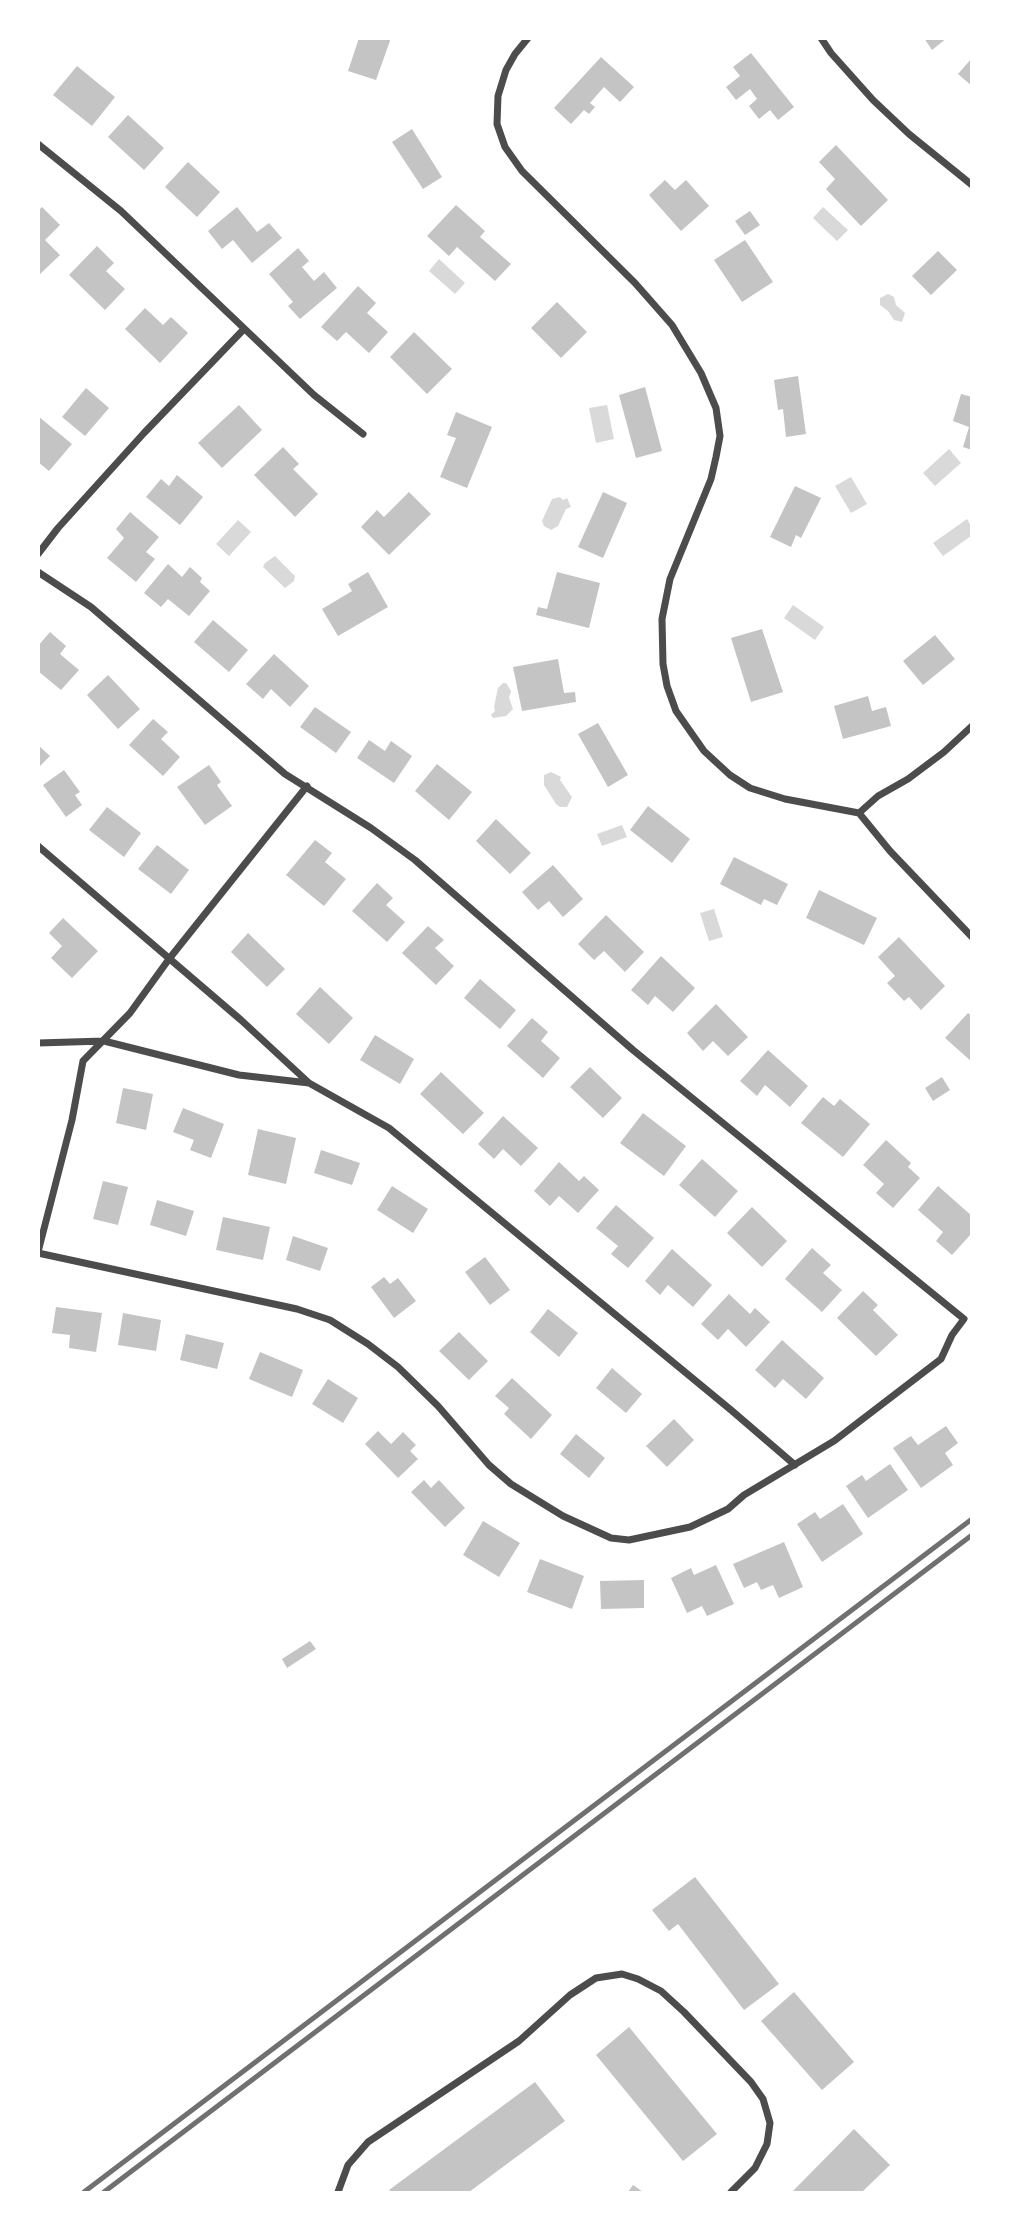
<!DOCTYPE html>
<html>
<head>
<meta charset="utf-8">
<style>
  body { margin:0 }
  #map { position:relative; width:1010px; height:2231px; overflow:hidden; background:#fff; font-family:Georgia,serif }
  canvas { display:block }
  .frame { position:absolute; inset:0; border:40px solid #fff; pointer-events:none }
</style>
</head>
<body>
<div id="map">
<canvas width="1010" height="2231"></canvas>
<div class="frame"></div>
</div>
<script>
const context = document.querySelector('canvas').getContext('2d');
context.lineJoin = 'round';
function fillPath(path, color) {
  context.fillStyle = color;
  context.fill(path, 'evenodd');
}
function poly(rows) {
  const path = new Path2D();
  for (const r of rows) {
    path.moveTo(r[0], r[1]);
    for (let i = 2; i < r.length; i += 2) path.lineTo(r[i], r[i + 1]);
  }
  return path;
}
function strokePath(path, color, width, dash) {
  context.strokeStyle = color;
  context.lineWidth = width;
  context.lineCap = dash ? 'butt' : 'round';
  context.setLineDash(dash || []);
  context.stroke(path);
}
const water = poly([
  [823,207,848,230,837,241,813,218],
  [439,259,465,283,455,294,429,271],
  [888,294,894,297,896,305,905,313,902,322,894,320,888,311,880,305,880,298],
  [607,405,614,439,596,443,589,408],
  [949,449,961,463,935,486,923,473],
  [851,477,867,504,851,513,835,486],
  [560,497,563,500,567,498,571,507,566,509,558,526,551,530,544,526,542,521,552,499],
  [967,519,971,526,971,536,943,556,933,543],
  [238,520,251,532,229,556,216,544],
  [275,556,295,576,294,581,285,588,263,567,265,563],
  [793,605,824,627,815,640,784,618],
  [503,683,506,683,511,691,509,698,513,709,506,716,493,718,491,715,495,711,494,707,498,688],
  [551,772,561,777,560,780,572,797,567,807,560,807,556,804,544,785,544,775],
  [622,825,627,837,602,846,597,834],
  [714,909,723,937,709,941,700,913]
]);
const building = poly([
  [359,38,391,38,376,80,348,71],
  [924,38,947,38,932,50],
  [751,53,794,107,778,120,770,110,759,119,749,106,757,99,750,89,736,100,726,87,740,76,733,67],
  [601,57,634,87,620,102,604,87,590,103,595,107,589,114,584,110,571,124,554,108],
  [972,58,972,86,958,74],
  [77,66,115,97,92,126,53,95],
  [128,115,164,148,144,170,108,137],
  [412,129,442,177,423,189,392,142],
  [836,145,888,200,861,226,826,189,835,179,819,162],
  [188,162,220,192,197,217,165,187],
  [665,180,675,190,686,180,709,206,681,231,649,195],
  [456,205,485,231,480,237,511,264,495,281,457,247,449,256,427,236],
  [42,207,60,225,45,240,60,255,38,276,38,211],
  [237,207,257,232,269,223,282,238,252,263,233,240,222,249,208,231],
  [750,211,760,225,745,235,735,221],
  [745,240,773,282,742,302,714,260],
  [97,246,114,263,106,271,125,289,105,310,69,275],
  [298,248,309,261,302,267,314,281,324,272,337,288,300,319,288,306,293,302,269,274],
  [938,251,957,270,931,295,912,276],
  [358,286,376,303,367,313,388,332,369,353,346,332,337,341,321,327],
  [557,302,587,332,561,358,531,328],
  [145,308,163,325,171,317,188,333,160,363,125,329],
  [414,332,452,369,427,394,390,357],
  [798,376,806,434,786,437,783,409,778,410,774,380],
  [645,387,662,451,636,458,619,395],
  [86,388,109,408,85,436,62,417],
  [961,394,972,397,972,450,963,447,969,427,953,421],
  [239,405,262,430,222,468,198,443],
  [456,412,492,427,467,488,440,477,456,438,447,435],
  [38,416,72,444,49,471,38,462],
  [283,447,299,464,293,469,318,494,295,517,254,475],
  [177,475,203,497,180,525,146,497,161,479,169,486],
  [795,486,821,498,801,538,796,535,791,547,770,537],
  [409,492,431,514,389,555,361,527,377,510,384,517],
  [603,492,627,503,603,558,578,547],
  [130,512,159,537,146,552,155,559,136,582,107,558,124,538,116,529],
  [168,564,182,577,190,567,202,578,200,582,210,591,189,616,168,599,161,607,144,593],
  [368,572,388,607,338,636,322,609,352,591,348,584],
  [557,572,600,583,589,628,536,615,538,607,547,609],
  [213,620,248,650,229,672,194,642],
  [762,629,783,692,751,702,731,638],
  [50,632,66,646,60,654,79,670,61,690,38,671,38,646],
  [935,635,955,659,923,685,903,661],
  [274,654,309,686,290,707,271,689,263,699,246,684],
  [558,659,564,693,575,692,576,702,522,711,513,667],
  [108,675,140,709,118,729,87,695],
  [868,696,872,711,886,707,891,726,843,739,834,706],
  [315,707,351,732,336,753,300,727],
  [153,719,168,732,161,739,180,757,163,776,129,745],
  [598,723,628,775,608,787,578,734],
  [369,740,385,751,391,741,412,756,394,783,357,758],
  [38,745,50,756,38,768],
  [437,764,472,792,449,820,415,791],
  [209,765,221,782,217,785,232,806,205,825,177,787],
  [64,770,80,792,75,795,82,805,66,817,43,785],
  [648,806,690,839,672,863,630,830],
  [107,807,141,833,124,857,89,830],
  [496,819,531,853,510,874,476,841],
  [315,840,332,853,325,862,346,879,324,906,286,875],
  [157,845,189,870,171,894,138,869],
  [734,857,788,884,777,905,764,899,761,905,720,884],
  [553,865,583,899,563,917,549,901,538,910,522,892],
  [377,883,393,898,386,905,405,922,387,942,352,911],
  [819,890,877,918,864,945,806,918],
  [606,915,644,952,625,972,604,951,594,960,578,944],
  [63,918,98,951,72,978,51,958,62,946,49,933],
  [428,926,444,940,435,948,454,966,436,985,402,953],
  [248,933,285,969,267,987,231,952],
  [899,937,945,986,921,1010,909,997,904,1001,887,983,895,976,878,957],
  [661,956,695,988,673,1012,655,996,648,1005,631,990],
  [480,979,516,1010,500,1029,464,998],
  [320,987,353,1018,329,1044,296,1014],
  [716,1004,748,1037,728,1056,713,1041,703,1051,687,1033],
  [968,1013,972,1016,972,1062,945,1038],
  [532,1018,548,1032,541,1041,560,1058,543,1078,507,1046],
  [375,1035,414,1059,400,1084,360,1060],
  [768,1050,808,1086,790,1107,765,1085,757,1096,740,1081],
  [590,1067,622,1098,603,1118,570,1087],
  [441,1072,484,1113,463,1134,420,1094],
  [942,1077,950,1090,933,1101,925,1088],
  [123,1088,153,1094,146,1130,116,1123],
  [823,1097,834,1106,840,1099,870,1124,843,1157,801,1123],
  [183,1108,224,1124,211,1158,190,1150,194,1140,173,1132],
  [643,1113,686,1146,664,1176,620,1143],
  [503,1116,538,1148,521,1166,503,1149,494,1159,478,1144],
  [258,1129,296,1138,286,1184,248,1175],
  [886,1140,911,1163,908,1167,920,1178,893,1208,876,1193,884,1184,863,1165],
  [321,1150,360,1163,352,1185,314,1173],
  [702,1159,738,1191,715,1217,679,1185],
  [559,1162,579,1181,584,1176,599,1190,578,1213,559,1196,550,1206,534,1191],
  [103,1181,128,1187,118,1225,93,1219],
  [392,1186,428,1209,413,1233,377,1210],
  [938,1186,972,1216,972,1233,952,1255,936,1241,943,1232,918,1210],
  [157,1200,194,1211,186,1236,150,1225],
  [616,1205,654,1238,628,1268,611,1254,618,1246,596,1228],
  [752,1207,787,1241,762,1267,727,1233],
  [223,1217,270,1227,263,1260,216,1250],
  [293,1236,328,1248,320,1271,286,1260],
  [812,1248,831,1265,823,1273,842,1290,822,1312,785,1279],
  [672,1249,712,1285,693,1307,668,1285,660,1295,645,1281],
  [485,1257,510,1290,490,1305,465,1272],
  [384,1277,390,1284,398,1278,416,1301,394,1318,371,1287],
  [863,1291,878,1305,873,1310,898,1335,876,1356,837,1318],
  [729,1294,750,1314,755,1308,770,1322,746,1347,728,1329,718,1340,701,1324],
  [56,1307,102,1313,96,1352,69,1348,70,1335,52,1333],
  [548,1309,578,1333,559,1357,530,1332],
  [123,1313,161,1320,156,1351,118,1345],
  [459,1332,488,1361,469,1380,439,1351],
  [186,1334,224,1343,217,1369,180,1360],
  [782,1340,824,1378,806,1399,783,1379,775,1388,755,1370],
  [260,1352,303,1370,292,1397,249,1379],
  [612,1368,642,1394,626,1413,596,1388],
  [512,1378,552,1415,531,1439,504,1414,509,1408,495,1396],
  [328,1379,358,1398,343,1423,312,1404],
  [674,1419,694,1440,667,1467,646,1446],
  [946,1426,958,1443,945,1453,953,1465,921,1488,893,1448,911,1436,918,1445],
  [378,1431,391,1444,403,1432,416,1445,410,1451,418,1459,398,1478,365,1444],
  [576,1434,605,1458,589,1478,560,1454],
  [890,1464,908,1490,868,1518,846,1486,862,1475,866,1481],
  [424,1480,431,1488,439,1480,465,1508,445,1527,411,1492],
  [843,1504,863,1534,822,1562,797,1524,815,1512,820,1519],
  [483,1521,520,1543,499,1577,463,1555],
  [784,1542,803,1587,779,1598,773,1585,761,1590,757,1582,744,1588,733,1564],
  [540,1559,584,1576,572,1609,527,1592],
  [716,1565,734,1604,707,1616,702,1606,687,1613,671,1578,691,1568,694,1575],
  [644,1580,644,1608,601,1609,600,1581],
  [310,1641,316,1649,287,1668,282,1659],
  [695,1877,779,1984,744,2010,678,1924,669,1931,652,1910],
  [794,1992,854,2062,822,2090,761,2021],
  [629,2027,717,2134,683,2161,596,2055],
  [535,2082,565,2121,469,2192,391,2192,389,2190],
  [854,2129,890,2165,862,2192,792,2192],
  [633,2185,643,2192,628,2192]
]);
const minor = poly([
  [528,38,515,54,506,70,498,96,497,124,505,147,522,171,635,283,672,325,701,373,716,408,720,436,716,457,711,479,670,579,662,619,663,664,667,686,676,711,704,751,730,775,750,788,785,799,859,813,890,851,972,937],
  [821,38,831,53,873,100,909,134,972,185],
  [38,144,121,211,314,395,363,434],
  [38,554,58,528,144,433,244,329],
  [38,572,91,607,285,774,371,828,415,860,633,1050,964,1319,952,1335,941,1359,834,1441,744,1495,728,1509,690,1527,629,1540,611,1538,563,1516,511,1484,489,1465,438,1406,398,1367,368,1344,330,1320,297,1309,38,1253],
  [859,813,878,796,908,779,944,752,972,726],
  [38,846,241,1020,309,1083],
  [38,1043,104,1041,239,1075,309,1083,389,1128,731,1410,795,1465],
  [38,1252,72,1120,83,1061,130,1013,169,959,307,786],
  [338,2192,348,2165,368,2142,519,2041,570,1995,596,1978,622,1974,638,1979,661,1991,684,2012,751,2082,763,2099,770,2123,767,2144,755,2168,731,2192]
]);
const rail = poly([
  [84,2192,972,1519],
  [104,2192,972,1535]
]);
fillPath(water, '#d9d9d9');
fillPath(building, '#c4c4c4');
strokePath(minor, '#4c4c4c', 7);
strokePath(rail, '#707070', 5);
</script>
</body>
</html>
